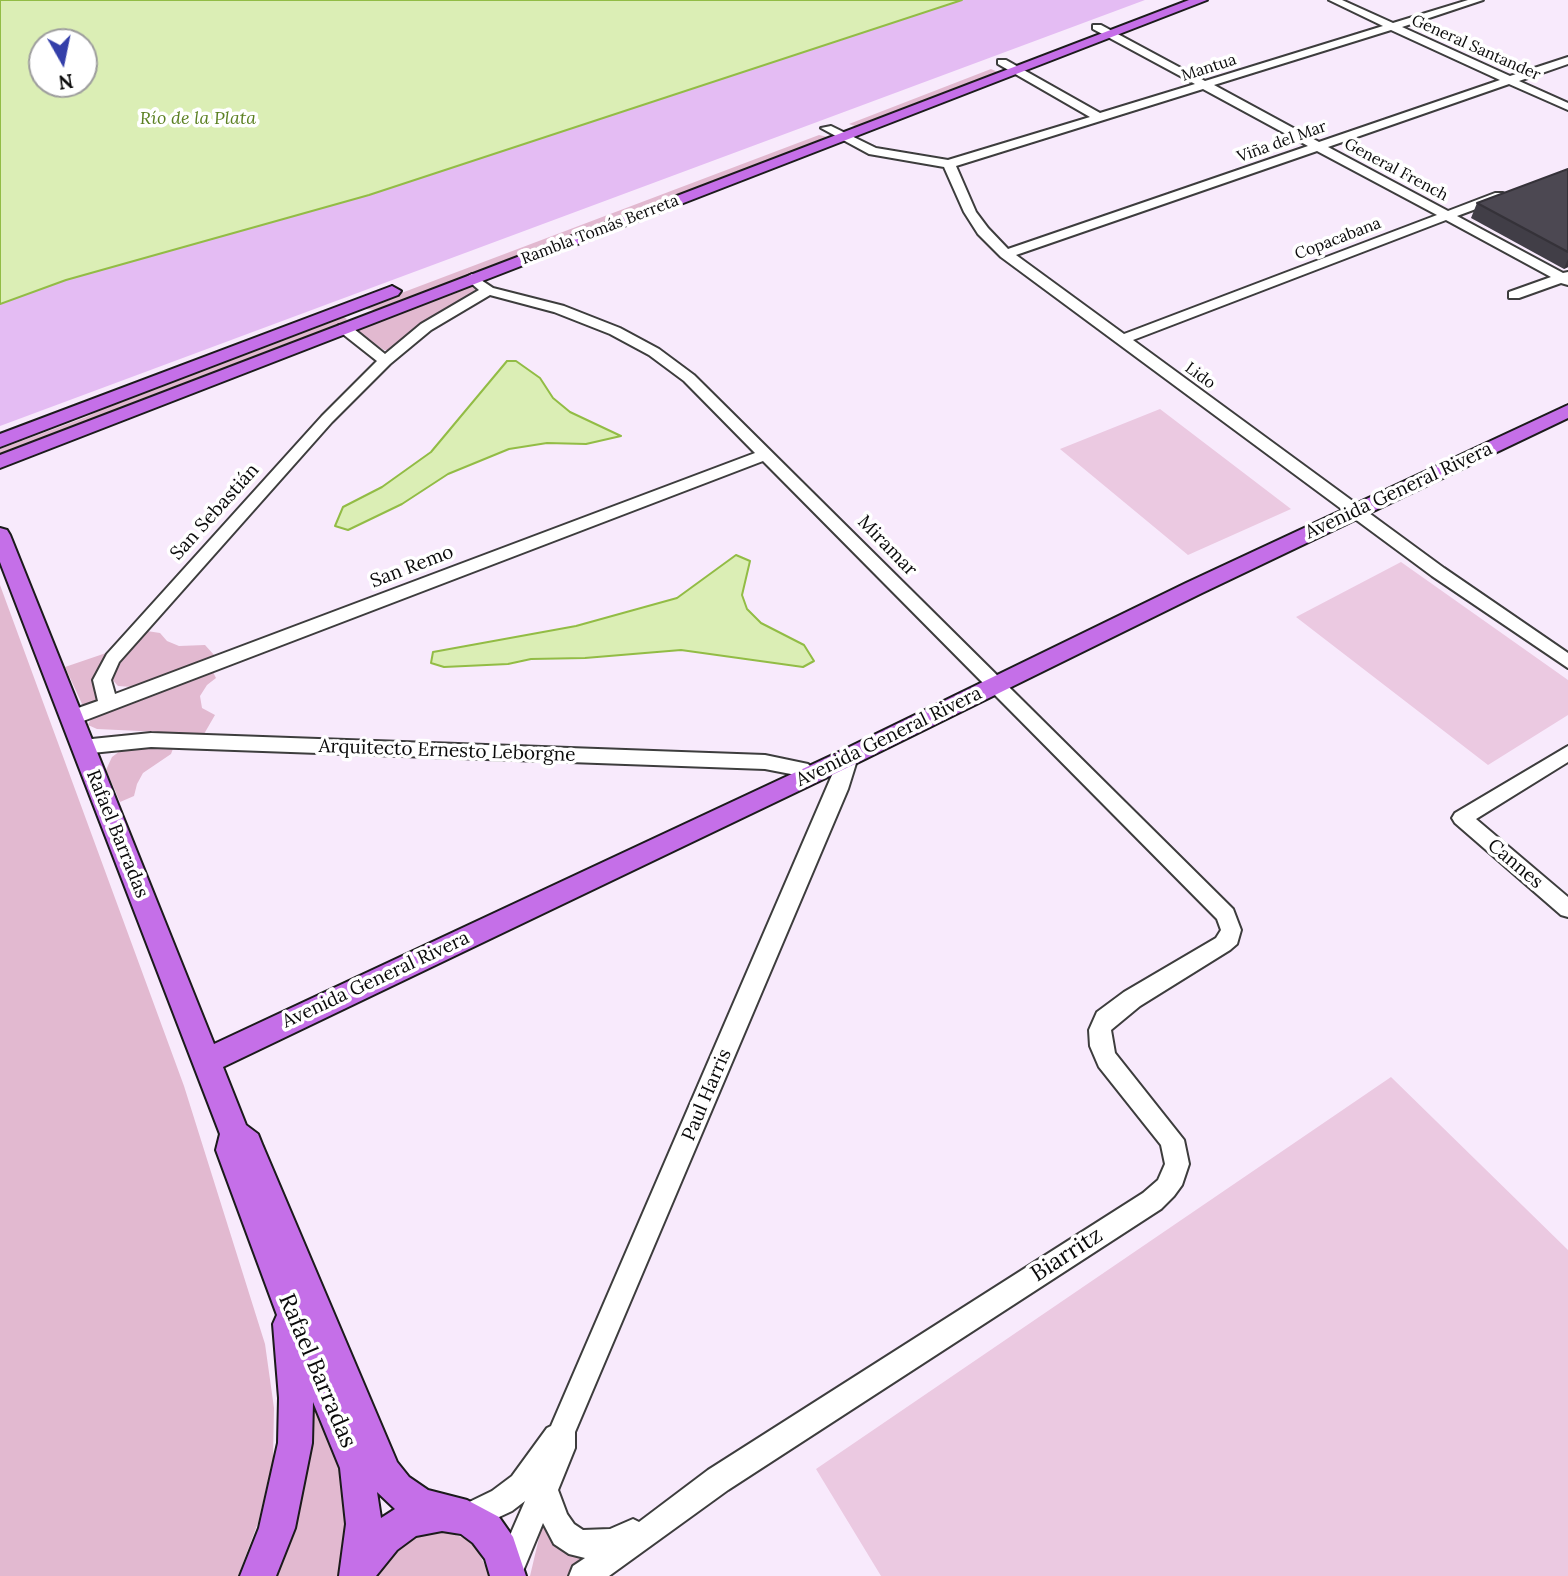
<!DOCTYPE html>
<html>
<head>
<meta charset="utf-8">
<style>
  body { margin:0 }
  #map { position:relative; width:1568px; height:1576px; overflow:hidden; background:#f8eafc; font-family:Lora,serif }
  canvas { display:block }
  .north { position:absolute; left:28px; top:28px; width:70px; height:70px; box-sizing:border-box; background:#fff; border:2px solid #9d9d9d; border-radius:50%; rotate:171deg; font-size:19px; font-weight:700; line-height:28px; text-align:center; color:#0a0a0a }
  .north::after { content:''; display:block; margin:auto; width:24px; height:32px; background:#343fa9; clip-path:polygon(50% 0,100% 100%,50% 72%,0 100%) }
</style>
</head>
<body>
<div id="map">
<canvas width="1568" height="1576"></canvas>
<div class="north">N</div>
</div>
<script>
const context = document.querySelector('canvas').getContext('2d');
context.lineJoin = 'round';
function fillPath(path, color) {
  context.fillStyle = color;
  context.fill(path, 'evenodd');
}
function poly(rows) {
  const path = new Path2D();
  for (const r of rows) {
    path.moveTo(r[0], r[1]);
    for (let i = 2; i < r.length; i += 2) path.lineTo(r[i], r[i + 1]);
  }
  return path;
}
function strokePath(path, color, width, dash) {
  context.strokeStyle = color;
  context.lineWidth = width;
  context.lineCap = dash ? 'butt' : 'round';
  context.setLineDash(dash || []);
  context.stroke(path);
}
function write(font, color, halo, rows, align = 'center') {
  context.font = font + ' Lora,serif';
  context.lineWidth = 7;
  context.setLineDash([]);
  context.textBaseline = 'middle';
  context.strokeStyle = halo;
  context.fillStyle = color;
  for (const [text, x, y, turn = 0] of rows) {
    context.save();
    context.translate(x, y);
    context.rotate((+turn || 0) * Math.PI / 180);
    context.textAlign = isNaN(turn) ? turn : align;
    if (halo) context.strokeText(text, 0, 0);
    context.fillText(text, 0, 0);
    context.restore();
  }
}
const green = poly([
  [991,69,1000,73,858,127,849,124],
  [819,135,828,137,376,310,365,309,367,306],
  [471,286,477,289,391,350,384,350,357,332,359,328],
  [342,316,347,319,344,323,0,454,0,449,86,417,135,394],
  [0,585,184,1086,265,1344,274,1408,273,1459,258,1523,238,1576,0,1576],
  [147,631,160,633,167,641,179,646,205,645,215,656,132,687,118,686,111,678,113,671],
  [109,652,94,675,97,699,90,704,82,704,65,667],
  [212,670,216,678,207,685,200,696,202,708,215,715,204,734,97,729,88,725,92,717],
  [174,746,171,754,143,773,137,784,134,796,120,802,106,770,112,757,124,748],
  [306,1388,354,1488,341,1576,268,1576],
  [543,1521,591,1558,576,1576,530,1576],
  [445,1531,464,1538,476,1547,490,1576,376,1576,390,1555,413,1537,429,1532]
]);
const sand = poly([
  [962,0,1145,0,0,426,0,304,66,280,369,195]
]);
const pitch = poly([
  [1160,409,1291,509,1188,555,1060,449],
  [1401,562,1568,680,1568,715,1488,765,1296,617],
  [1391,1077,1568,1250,1568,1576,881,1576,816,1469]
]);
const water = poly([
  [0,0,962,0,369,195,66,280,0,304,0,0],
  [42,42,84,42,84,84,42,84,42,42],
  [507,361,516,361,540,378,553,398,570,412,621,436,586,444,547,443,509,449,448,474,402,504,348,530,335,526,343,507,382,487,431,452,507,361],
  [736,555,750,561,742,595,747,609,761,623,804,645,814,661,803,667,681,650,585,658,531,659,508,664,444,667,431,663,433,652,576,626,677,598,736,555]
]);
const minor = poly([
  [1329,0,1342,0,1393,23,1468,0,1483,0,1402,27,1510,76,1568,57,1568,64,1519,81,1568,103,1568,110,1509,84,1328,147,1448,211,1495,193,1503,193,1503,199,1457,216,1563,273,1568,272,1568,285,1561,283,1519,298,1509,298,1509,292,1551,277,1446,220,1133,340,1444,568,1568,653,1568,668,1432,576,1001,257,978,234,964,212,944,167,869,154,821,128,831,126,876,148,948,160,1090,117,998,64,998,60,1006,60,1100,113,1195,84,1093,29,1093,25,1101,25,1205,81,1383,26,1329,0],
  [1391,30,1500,80,1319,142,1214,85,1391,30],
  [1203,89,1308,146,1008,249,988,228,976,212,956,166,1203,89],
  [1317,151,1437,215,1124,334,1016,255,1317,151],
  [472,274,493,288,564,306,620,328,659,349,694,375,1233,909,1241,930,1237,944,1230,950,1140,1006,1111,1030,1115,1053,1184,1140,1189,1164,1182,1185,1174,1196,1161,1209,728,1490,609,1576,569,1576,573,1566,585,1558,569,1554,554,1544,543,1523,521,1576,495,1576,494,1572,525,1501,512,1511,467,1532,457,1528,453,1518,457,1508,492,1491,512,1476,547,1428,551,1426,842,752,856,752,858,757,848,789,575,1432,575,1448,558,1490,567,1514,574,1524,583,1530,610,1529,633,1519,639,1522,708,1470,1143,1193,1158,1180,1165,1164,1161,1145,1099,1067,1090,1046,1089,1030,1097,1012,1124,992,1216,938,1221,930,1217,919,763,461,78,723,64,723,62,718,64,713,98,701,93,680,107,654,322,416,377,361,339,331,339,325,349,325,385,354,421,324,479,290,465,278,472,274],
  [490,295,554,312,610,334,649,355,684,381,755,453,115,694,111,680,119,662,332,422,390,364,431,330,490,295],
  [151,733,765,755,808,764,820,776,817,781,810,783,796,775,765,769,151,747,82,754,75,752,73,747,75,742,82,740,151,733],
  [1568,746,1568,762,1476,819,1568,897,1568,917,1561,915,1455,823,1452,818,1455,813,1568,746]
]);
const major = poly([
  [1189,0,1207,0,0,468,0,455,1189,0],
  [392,286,401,291,398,295,0,447,0,434,392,286],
  [1568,405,1568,418,1202,593,857,763,223,1067,246,1125,258,1134,262,1144,397,1462,409,1477,428,1490,467,1500,499,1517,513,1537,526,1576,490,1576,485,1559,473,1543,461,1534,442,1531,416,1536,397,1550,376,1576,339,1576,346,1524,340,1468,313,1402,312,1443,295,1528,276,1576,240,1576,259,1528,278,1443,279,1398,273,1324,277,1315,216,1150,220,1134,0,562,0,528,7,530,10,535,214,1044,841,751,1186,583,1568,405],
  [377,1492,395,1509,381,1518,377,1492]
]);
const wall = poly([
  [1568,169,1568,267,1564,269,1471,218,1477,203]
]);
const shadedWall = poly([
  [1568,259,1568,267,1564,269]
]);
const building = poly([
  [1568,169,1568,252,1477,203,1568,169]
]);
const farStreetnames = [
  ["General Santander",1476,48,24],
  ["Mantua",1209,68,-18],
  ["Viña del Mar",1282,142,-20],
  ["General French",1396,170,28],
  ["Rambla Tomás Berreta",600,230,-21],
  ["Copacabana",1338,239,-21],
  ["Lido",1200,376,36]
];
const farWaternames = [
  ["Río de la Plata",198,119]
];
const streetNames = [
  ["Avenida General Rivera",1399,491,-25],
  ["San Sebastián",215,512,-48],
  ["Miramar",887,546,46],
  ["San Remo",412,567,-21],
  ["Avenida General Rivera",889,737,-26],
  ["Arquitecto Ernesto Leborgne",447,751,2],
  ["Rafael Barradas",117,834,68],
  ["Cannes",1515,864,40],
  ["Avenida General Rivera",376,980,-25],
  ["Paul Harris",707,1095,-67]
];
const nearStreetnames = [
  ["Biarritz",1067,1255,-33],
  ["Rafael Barradas",317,1371,67]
];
fillPath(green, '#e2b9d0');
fillPath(sand, '#e4bcf3');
fillPath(pitch, '#ebc9e1');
fillPath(water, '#dbeeb5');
strokePath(water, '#92bc45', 2);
strokePath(minor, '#3d3d3d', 4);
strokePath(major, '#1b1b1b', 4);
fillPath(minor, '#fff');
fillPath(major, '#c56fe8');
fillPath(wall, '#413e47');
fillPath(shadedWall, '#353239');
fillPath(building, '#4c4852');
strokePath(building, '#353239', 2);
write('16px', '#0a0a0a', '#fff', farStreetnames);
write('italic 18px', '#5b8022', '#fff', farWaternames);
write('19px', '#0a0a0a', '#fff', streetNames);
write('23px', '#0a0a0a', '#fff', nearStreetnames);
</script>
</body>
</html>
